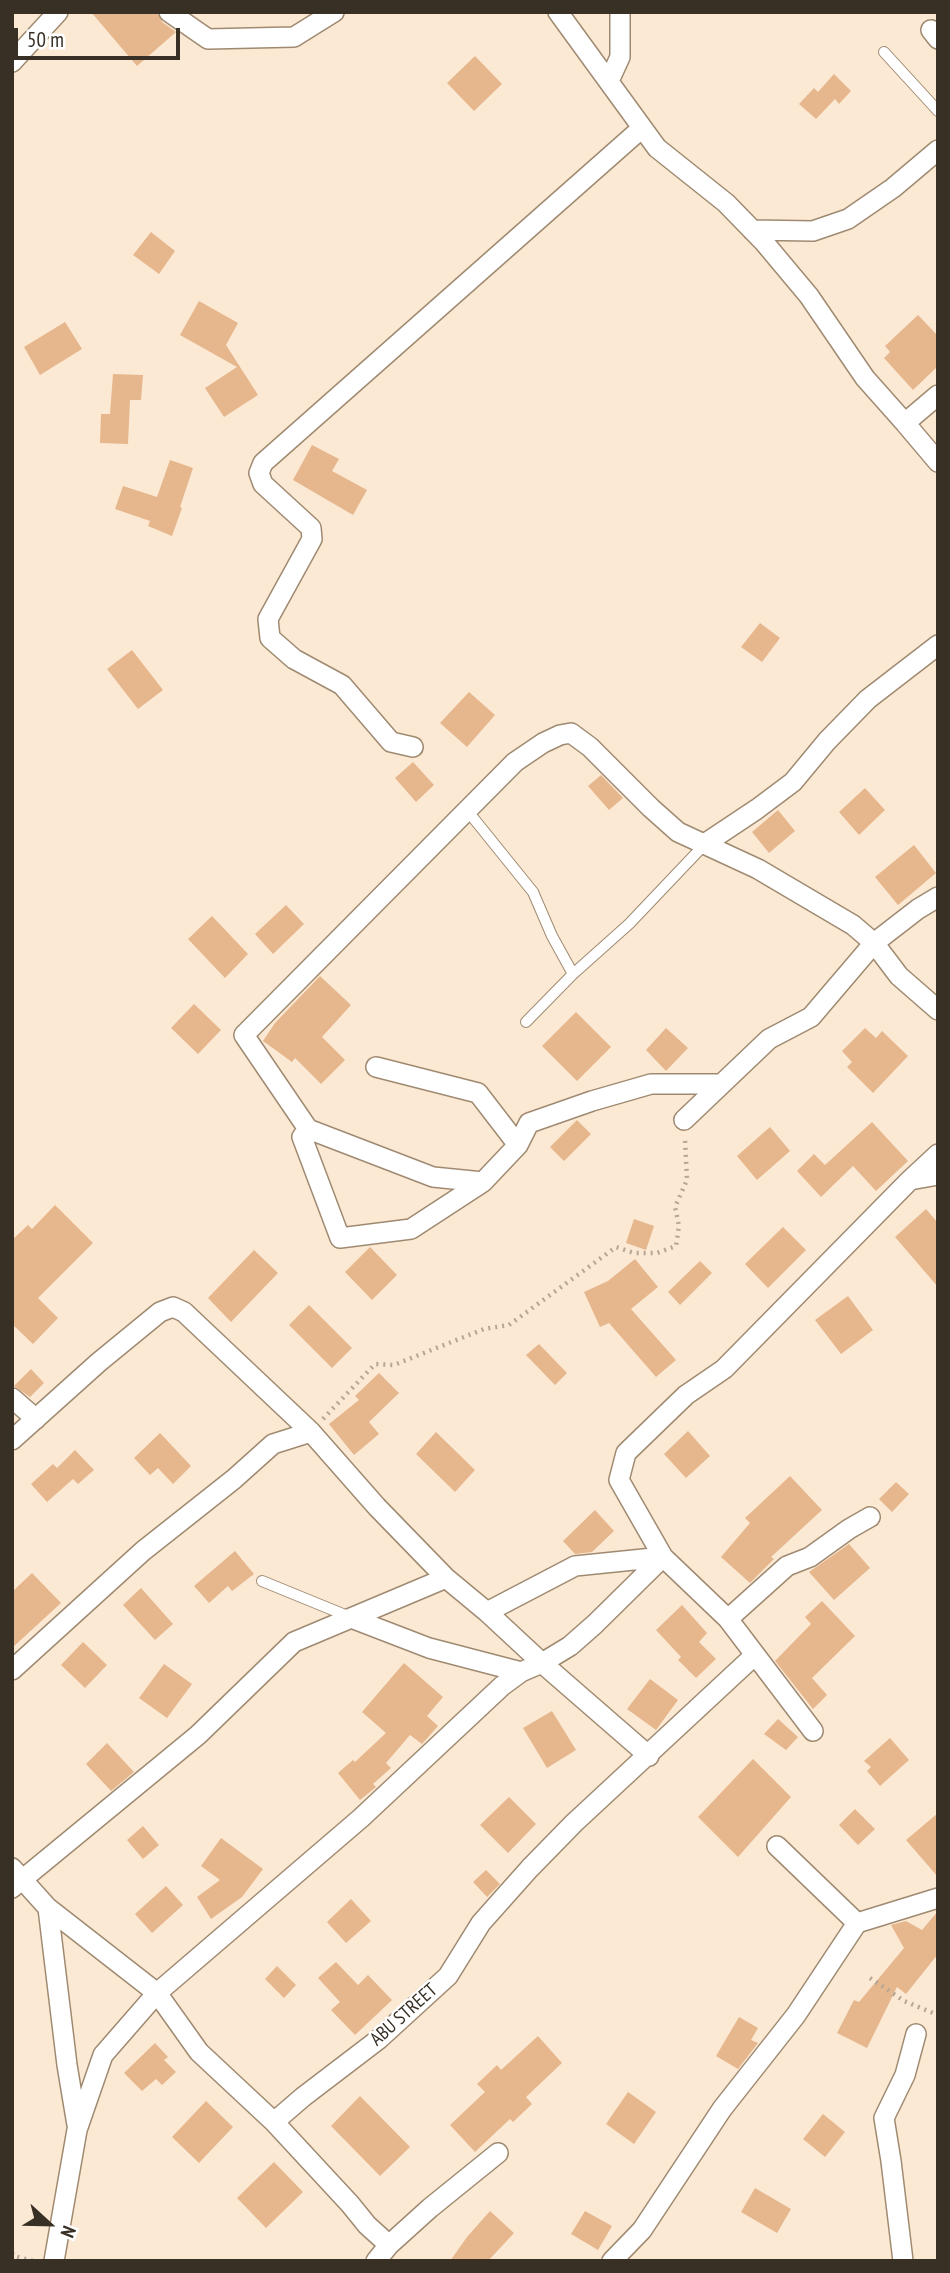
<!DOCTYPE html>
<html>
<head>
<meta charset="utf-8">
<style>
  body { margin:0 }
  #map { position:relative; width:950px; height:2273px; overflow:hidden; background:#fce9d4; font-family:"PT Sans Narrow",sans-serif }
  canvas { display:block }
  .frame { position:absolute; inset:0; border:14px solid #382f25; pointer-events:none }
  .north { position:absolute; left:14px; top:2189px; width:70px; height:70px; -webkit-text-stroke:5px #fff; paint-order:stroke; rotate:112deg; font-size:19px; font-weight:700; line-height:28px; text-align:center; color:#382f25 }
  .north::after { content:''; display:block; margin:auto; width:24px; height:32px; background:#382f25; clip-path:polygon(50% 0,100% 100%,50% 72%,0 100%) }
  .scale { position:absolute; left:14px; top:28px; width:166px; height:32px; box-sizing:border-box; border:4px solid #382f25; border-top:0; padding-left:9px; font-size:21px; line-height:24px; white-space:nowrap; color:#382f25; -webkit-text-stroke:5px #fff; paint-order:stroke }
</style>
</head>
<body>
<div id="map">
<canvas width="950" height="2273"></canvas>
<div class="frame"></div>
<div class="north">N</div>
<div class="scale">50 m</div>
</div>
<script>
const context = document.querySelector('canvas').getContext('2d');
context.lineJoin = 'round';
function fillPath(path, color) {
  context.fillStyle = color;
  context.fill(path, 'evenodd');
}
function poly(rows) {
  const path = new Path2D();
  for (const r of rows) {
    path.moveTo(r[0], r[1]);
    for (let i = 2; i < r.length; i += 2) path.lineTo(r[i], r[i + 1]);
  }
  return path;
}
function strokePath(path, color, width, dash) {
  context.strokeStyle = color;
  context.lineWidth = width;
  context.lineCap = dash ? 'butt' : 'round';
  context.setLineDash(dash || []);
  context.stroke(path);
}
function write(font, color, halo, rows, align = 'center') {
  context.font = font + ' "PT Sans Narrow",sans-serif';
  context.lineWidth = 5;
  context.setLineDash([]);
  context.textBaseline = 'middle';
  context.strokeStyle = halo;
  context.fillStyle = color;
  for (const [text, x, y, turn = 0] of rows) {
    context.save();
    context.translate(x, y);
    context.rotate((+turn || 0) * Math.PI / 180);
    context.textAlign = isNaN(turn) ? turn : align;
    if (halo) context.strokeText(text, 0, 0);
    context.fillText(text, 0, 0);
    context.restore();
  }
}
const building = poly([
  [91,12,157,12,162,22,176,32,137,66],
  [475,56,502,84,474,111,447,83],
  [834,74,851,91,839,104,835,99,816,119,799,104,814,88,818,92],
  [151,232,175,251,159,274,133,255],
  [199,301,238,323,226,345,258,395,224,417,205,388,237,367,180,335],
  [918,315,938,336,938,366,913,390,884,358,890,352,885,346],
  [65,322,82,349,40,375,24,347],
  [113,374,143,375,141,400,130,400,128,444,100,443,101,414,110,414],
  [312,445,339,459,332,471,367,490,353,515,293,480],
  [170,460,193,468,180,507,182,508,172,536,148,526,150,521,115,509,123,486,157,497],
  [760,623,780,638,762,662,741,647],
  [132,650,163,690,138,709,107,669],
  [469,692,495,715,467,747,440,723],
  [413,762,434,785,416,802,395,778],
  [601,775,623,798,609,810,588,786],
  [865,788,885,810,859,835,839,812],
  [778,810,795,831,769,853,752,832],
  [914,845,936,873,898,905,875,877],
  [286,905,304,924,273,954,255,934],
  [212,916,248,954,225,978,188,939],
  [320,976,351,1005,322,1037,345,1060,321,1084,295,1058,292,1062,263,1041,275,1023],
  [194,1004,221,1030,198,1054,171,1028],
  [576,1012,611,1047,577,1081,542,1046],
  [666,1028,688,1048,666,1071,646,1050],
  [865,1028,876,1038,882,1031,908,1056,873,1093,847,1067,852,1062,842,1051],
  [577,1120,591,1134,564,1161,550,1147],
  [872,1122,908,1161,876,1191,853,1166,821,1197,797,1171,814,1154,825,1165],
  [770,1127,790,1151,757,1180,737,1156],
  [55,1205,93,1243,38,1298,58,1318,33,1344,12,1324,12,1240,28,1225,32,1229],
  [926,1209,938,1223,938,1287,895,1237],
  [634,1219,654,1226,646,1250,626,1243],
  [783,1227,806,1250,768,1288,745,1264],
  [370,1247,397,1275,372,1300,345,1272],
  [254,1250,278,1273,231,1322,208,1298],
  [635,1259,658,1287,631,1309,676,1360,656,1377,609,1323,600,1327,584,1292,608,1281],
  [700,1261,712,1273,680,1305,668,1292],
  [848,1296,873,1330,841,1354,815,1320],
  [309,1305,352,1348,332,1368,289,1325],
  [539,1344,567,1373,555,1385,526,1355],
  [31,1369,44,1383,30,1397,14,1386],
  [379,1373,399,1393,369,1422,379,1434,354,1455,329,1424,359,1400,355,1396],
  [688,1431,710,1456,686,1478,664,1454],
  [436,1432,475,1470,455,1492,416,1454],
  [160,1433,191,1466,173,1484,158,1468,150,1475,134,1458],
  [75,1450,94,1470,78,1484,73,1479,47,1502,31,1484,53,1464,57,1468],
  [790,1476,822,1510,771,1557,774,1559,750,1583,721,1557,750,1523,745,1518],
  [896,1482,909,1494,892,1512,879,1499],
  [595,1510,614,1531,592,1552,575,1554,563,1541],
  [849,1544,870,1568,834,1600,809,1572],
  [235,1551,254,1574,232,1591,228,1586,209,1603,194,1586],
  [32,1573,61,1603,12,1648,12,1592],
  [141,1588,173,1624,155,1640,123,1605],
  [822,1601,855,1636,812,1678,827,1695,813,1709,775,1661,811,1624,805,1617],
  [682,1605,707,1633,699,1642,716,1659,696,1678,678,1660,681,1657,656,1630],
  [83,1642,107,1665,85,1688,61,1665],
  [404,1663,443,1697,427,1716,438,1726,422,1744,410,1735,386,1763,391,1768,373,1784,376,1787,360,1800,338,1773,353,1760,355,1762,386,1733,362,1712],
  [164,1664,192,1684,167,1718,139,1698],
  [650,1679,678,1700,656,1730,627,1709],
  [552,1711,576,1750,547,1768,523,1728],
  [778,1719,798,1737,786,1750,764,1734],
  [890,1738,909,1760,880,1786,867,1771,871,1767,864,1761],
  [107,1743,134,1772,111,1791,86,1764],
  [753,1759,791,1797,738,1857,698,1817],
  [509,1797,536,1824,508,1853,480,1825],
  [855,1809,875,1829,858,1845,839,1825],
  [938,1813,938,1877,906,1840],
  [143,1826,159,1845,143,1859,127,1840],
  [221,1838,263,1869,242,1897,211,1919,197,1897,220,1880,201,1866],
  [486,1870,500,1884,487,1897,473,1882],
  [166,1886,183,1905,152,1933,135,1914],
  [351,1899,371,1921,346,1943,327,1922],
  [938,1911,938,1954,906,1994,897,1987,867,2048,837,2033,854,2000,859,2002,904,1948,891,1925,906,1921,922,1930],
  [336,1962,358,1985,368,1975,392,2000,355,2035,331,2010,340,2002,318,1978],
  [277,1966,296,1985,284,1998,265,1979],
  [739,2017,758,2028,751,2040,758,2043,738,2069,716,2056],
  [538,2036,562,2063,526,2097,532,2104,513,2122,510,2119,475,2152,450,2125,485,2092,477,2084,497,2065,501,2070],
  [155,2043,168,2057,164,2060,176,2072,162,2085,156,2079,142,2091,124,2073],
  [628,2092,656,2112,634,2144,606,2124],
  [360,2096,410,2147,380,2176,331,2126],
  [206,2101,233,2127,199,2163,172,2137],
  [823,2114,845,2132,825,2157,803,2139],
  [274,2162,303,2192,266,2228,237,2198],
  [755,2188,791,2209,777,2233,741,2212],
  [490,2211,514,2233,488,2261,450,2261,467,2237],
  [585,2211,612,2226,598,2250,571,2234]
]);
const path = poly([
  [323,1419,375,1364,394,1365,484,1329,509,1325,616,1247,634,1253,657,1253,676,1246,679,1226,675,1207,687,1180,685,1139],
  [870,1978,904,2001,938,2015],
  [12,2253,14,2256,33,2261]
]);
const service = poly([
  [884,52,938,111],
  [466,809,533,892,552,936,573,974],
  [526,1022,573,974,629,924,706,843],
  [262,1581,350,1617]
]);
const minor = poly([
  [169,12,208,39,294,37,334,12],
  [558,12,657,148,726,203,763,241,809,296,865,378,905,423],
  [931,30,938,39],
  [12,62,58,12],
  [609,81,620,57,620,12],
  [752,230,813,231,848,219,893,188,938,150],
  [938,395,905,423,938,462],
  [413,747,391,742,342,685,294,659,270,638,268,619,312,539,311,528,263,484,259,473,263,463,642,128],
  [706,843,757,809,793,782,827,741,868,699,938,645],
  [376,1067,478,1093,518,1145],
  [721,1084,651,1084,592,1101,529,1123,518,1145,483,1182,433,1177,308,1129,244,1035,515,762,543,743,560,735,571,733,590,747,651,808,678,832,758,869,853,925,874,943,899,976,938,1010],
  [684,1120,769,1039,811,1017,874,943,918,909,938,897],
  [308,1129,302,1137,340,1238,411,1229,483,1182],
  [910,1180,938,1154],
  [12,1398,36,1419],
  [12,1440,99,1362,160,1312,173,1307,184,1312,311,1432,377,1507,446,1578,487,1612,575,1566,663,1557,619,1480,626,1453,686,1395,724,1369,910,1180,938,1175],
  [487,1612,542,1663,649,1756],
  [351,1618,429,1648,521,1672],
  [728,1619,787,1566,810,1557,849,1529,870,1517],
  [12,1670,143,1551,234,1479,273,1444,311,1432],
  [777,1846,857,1923,938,1898],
  [12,1868,48,1908,157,1993,199,2052,274,2122,350,2204,367,2225,389,2245,376,2261],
  [12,1888,198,1735,294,1642,446,1578],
  [48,1908,67,2065,77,2125],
  [274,2122,303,2097,379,2039,448,1976,481,1923,530,1868,574,1823,755,1655],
  [389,2245,430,2208,498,2153],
  [54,2261,77,2130,103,2055,157,1993,361,1818,502,1686,521,1672,542,1663,570,1646,595,1624,663,1557,728,1619,813,1731],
  [612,2261,642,2230,722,2109,796,2015,857,1923],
  [903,2261,891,2161,884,2118,905,2075,916,2034]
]);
const streetNames = [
  ["ABU STREET",404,2015,-42]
];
fillPath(building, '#e6b68d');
strokePath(service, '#9f8a71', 12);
strokePath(minor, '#9f8a71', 22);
strokePath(path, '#b5a695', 4.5, [2, 5]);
strokePath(service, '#fff', 10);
strokePath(minor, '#fff', 19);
write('19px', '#382f25', '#fff', streetNames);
</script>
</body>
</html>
